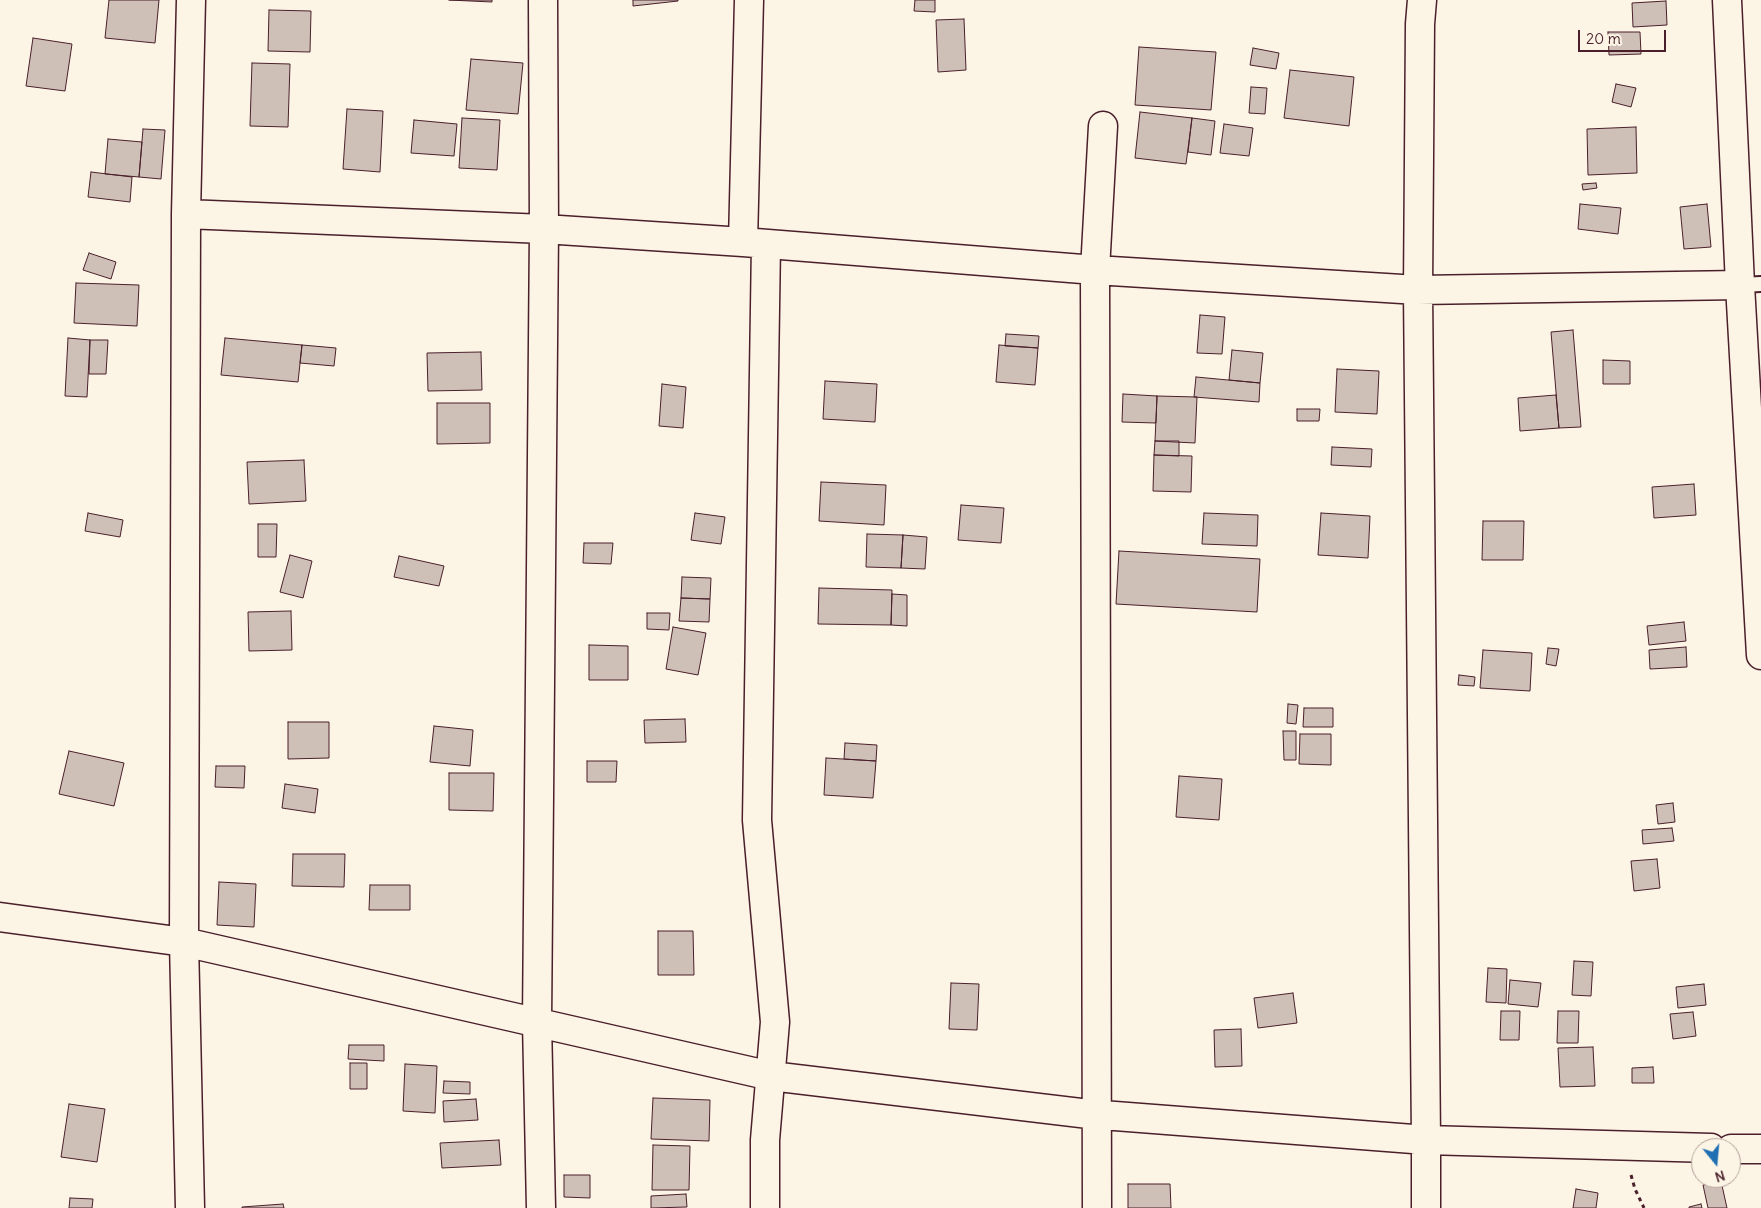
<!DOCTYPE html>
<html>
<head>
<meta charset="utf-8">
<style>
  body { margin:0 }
  #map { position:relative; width:1761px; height:1208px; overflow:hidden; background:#fcf5e5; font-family:Delius,sans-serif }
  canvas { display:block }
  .north { position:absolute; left:1691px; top:1138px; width:50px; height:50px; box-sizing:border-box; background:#fcf5e5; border:1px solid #b59f9b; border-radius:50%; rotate:163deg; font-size:14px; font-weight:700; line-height:20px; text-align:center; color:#4a1f2b }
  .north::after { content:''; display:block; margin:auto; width:18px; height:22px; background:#1f6fb2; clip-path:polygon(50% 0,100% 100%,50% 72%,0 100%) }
  .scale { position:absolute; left:1578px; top:30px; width:88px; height:22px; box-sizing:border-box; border:2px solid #4a1f2b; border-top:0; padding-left:6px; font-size:15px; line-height:18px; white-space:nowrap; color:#4a1f2b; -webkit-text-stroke:4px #fcf5e5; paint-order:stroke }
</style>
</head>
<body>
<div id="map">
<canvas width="1761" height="1208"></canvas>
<div class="north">N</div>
<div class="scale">20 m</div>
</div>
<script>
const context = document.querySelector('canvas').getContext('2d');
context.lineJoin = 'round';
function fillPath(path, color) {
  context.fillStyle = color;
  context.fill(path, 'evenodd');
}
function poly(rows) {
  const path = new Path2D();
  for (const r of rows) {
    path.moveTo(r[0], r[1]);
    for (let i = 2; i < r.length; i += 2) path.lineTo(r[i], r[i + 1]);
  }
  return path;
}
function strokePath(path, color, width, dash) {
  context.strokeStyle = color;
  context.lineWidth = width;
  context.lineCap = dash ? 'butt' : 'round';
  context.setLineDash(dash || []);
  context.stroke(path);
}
const building = poly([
  [109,0,159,0,155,43,105,38,109,0],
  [449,0,492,0,492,2,449,0],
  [633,0,678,0,678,1,633,6,633,0],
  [915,0,935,0,935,12,914,11,915,0],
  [1666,1,1667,25,1633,27,1632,3,1666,1],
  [269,10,311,11,310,52,268,51,269,10],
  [964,19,966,70,938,72,936,20,964,19],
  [1608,32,1640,32,1641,54,1609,55,1608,32],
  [33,38,72,44,65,91,26,86,33,38],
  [1139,47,1216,52,1211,110,1135,105,1139,47],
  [1253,48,1279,53,1276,69,1250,65,1253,48],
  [471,59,523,63,518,114,466,110,471,59],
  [252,63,290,64,288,127,250,126,252,63],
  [1290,70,1354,77,1349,126,1284,118,1290,70],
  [1616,84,1636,88,1631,107,1612,102,1616,84],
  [1251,87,1267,88,1265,114,1249,113,1251,87],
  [347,109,383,111,380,172,343,169,347,109],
  [1140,112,1192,118,1186,164,1135,158,1140,112],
  [462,118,500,120,497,170,459,168,462,118],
  [1192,118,1215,121,1211,155,1188,152,1192,118],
  [414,120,457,124,454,156,411,153,414,120],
  [1224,124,1253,128,1249,156,1220,153,1224,124],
  [1636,127,1637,173,1588,175,1587,129,1636,127],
  [143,129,165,130,161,179,139,177,143,129],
  [108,139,142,142,139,177,105,174,108,139],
  [91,172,132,177,130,202,88,197,91,172],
  [1596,183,1597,188,1583,190,1582,184,1596,183],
  [1580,204,1621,208,1618,234,1578,229,1580,204],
  [1707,204,1711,247,1684,249,1680,207,1707,204],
  [89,253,116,262,111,279,83,270,89,253],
  [76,283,139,285,137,326,74,323,76,283],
  [1200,315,1225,317,1222,354,1197,353,1200,315],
  [1573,330,1581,427,1559,428,1551,332,1573,330],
  [1006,334,1039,336,1038,348,1005,346,1006,334],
  [68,338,90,340,87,397,65,396,68,338],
  [225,338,302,345,298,382,221,375,225,338],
  [90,340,108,340,106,374,89,374,90,340],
  [302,345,336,348,334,366,300,363,302,345],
  [999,345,1038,348,1035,385,996,382,999,345],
  [1232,350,1263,353,1260,383,1229,380,1232,350],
  [481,352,482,390,428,391,427,353,481,352],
  [1603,360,1630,361,1630,384,1603,384,1603,360],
  [1337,369,1379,371,1377,414,1335,412,1337,369],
  [1196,377,1260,383,1259,402,1194,397,1196,377],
  [825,381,877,384,875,422,823,419,825,381],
  [662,384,686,387,683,428,659,426,662,384],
  [1123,394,1157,396,1156,423,1122,422,1123,394],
  [1556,395,1559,428,1520,431,1518,398,1556,395],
  [1157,396,1197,397,1195,443,1155,441,1157,396],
  [437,403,490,403,490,443,437,444,437,403],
  [1297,409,1320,409,1319,421,1297,421,1297,409],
  [1155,441,1179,441,1179,456,1154,455,1155,441],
  [1332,447,1372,449,1371,467,1331,465,1332,447],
  [1154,455,1192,456,1191,492,1153,491,1154,455],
  [304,460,306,501,249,504,247,462,304,460],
  [821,482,886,485,884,525,819,521,821,482],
  [1694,484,1696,515,1654,518,1652,487,1694,484],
  [961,505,1004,508,1001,543,958,540,961,505],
  [88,513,123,520,120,537,85,531,88,513],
  [695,513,725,517,721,544,691,540,695,513],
  [1204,513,1258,515,1257,546,1202,544,1204,513],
  [1321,513,1370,516,1368,558,1318,555,1321,513],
  [1483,521,1524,521,1523,560,1482,560,1483,521],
  [258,524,277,524,276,557,258,557,258,524],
  [867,534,903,535,901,568,866,567,867,534],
  [903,535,927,537,925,569,901,568,903,535],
  [584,543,613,543,611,564,583,563,584,543],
  [1119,551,1260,559,1257,612,1116,604,1119,551],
  [290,555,312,561,303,598,280,592,290,555],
  [399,556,444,566,439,586,394,577,399,556],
  [682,577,711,578,710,599,681,598,682,577],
  [819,588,892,590,891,625,818,624,819,588],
  [892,594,907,595,907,626,891,625,892,594],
  [681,598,710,599,709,622,679,621,681,598],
  [291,611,292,650,249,651,248,612,291,611],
  [647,613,670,613,669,630,647,629,647,613],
  [1684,622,1686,641,1649,645,1647,626,1684,622],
  [673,627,706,633,698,675,666,669,673,627],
  [589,645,628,646,628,680,589,680,589,645],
  [1686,647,1687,667,1650,669,1649,650,1686,647],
  [1548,648,1559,649,1556,666,1546,664,1548,648],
  [1483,650,1532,653,1530,691,1480,688,1483,650],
  [1459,675,1475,677,1474,686,1458,685,1459,675],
  [1288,704,1298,705,1296,724,1287,723,1288,704],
  [1304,708,1333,708,1333,727,1303,727,1304,708],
  [685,719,686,742,645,743,644,720,685,719],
  [288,722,329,722,329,758,288,759,288,722],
  [434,726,473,730,470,766,430,762,434,726],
  [1283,731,1296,731,1296,760,1284,760,1283,731],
  [1300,734,1331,734,1331,765,1299,764,1300,734],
  [845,743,877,745,876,761,844,759,845,743],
  [69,751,124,763,114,806,59,794,69,751],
  [826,758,876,761,873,798,824,795,826,758],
  [587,761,617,761,616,782,587,782,587,761],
  [216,766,245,766,244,788,215,787,216,766],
  [449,773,494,773,493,811,449,810,449,773],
  [1179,776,1222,779,1219,820,1176,817,1179,776],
  [285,784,318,789,315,813,282,808,285,784],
  [1673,803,1675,822,1658,824,1656,805,1673,803],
  [1672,828,1674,841,1643,844,1642,830,1672,828],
  [293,854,345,854,344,887,292,886,293,854],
  [1657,859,1660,888,1634,891,1631,861,1657,859],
  [219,882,256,884,254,927,217,925,219,882],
  [370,885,410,885,410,910,369,910,370,885],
  [658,931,693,931,694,975,658,975,658,931],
  [1574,961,1593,962,1591,996,1572,995,1574,961],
  [1488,968,1507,969,1506,1003,1486,1002,1488,968],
  [1510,980,1541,983,1538,1007,1508,1004,1510,980],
  [951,983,979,984,977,1030,949,1029,951,983],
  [1704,984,1706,1005,1678,1008,1676,987,1704,984],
  [1293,993,1297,1023,1258,1028,1254,998,1293,993],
  [1501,1011,1520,1011,1519,1040,1500,1040,1501,1011],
  [1558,1011,1579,1011,1578,1043,1557,1043,1558,1011],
  [1693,1012,1696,1036,1673,1039,1670,1014,1693,1012],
  [1241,1029,1242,1066,1215,1067,1214,1030,1241,1029],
  [349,1045,384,1045,384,1061,348,1059,349,1045],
  [1593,1047,1595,1086,1560,1087,1558,1048,1593,1047],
  [350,1063,367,1063,367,1089,350,1089,350,1063],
  [405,1064,437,1066,435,1113,403,1111,405,1064],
  [1653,1067,1654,1083,1632,1083,1632,1068,1653,1067],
  [444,1081,470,1082,470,1094,443,1093,444,1081],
  [653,1098,710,1100,709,1141,651,1139,653,1098],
  [476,1099,478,1120,444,1122,443,1101,476,1099],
  [69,1104,105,1109,97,1162,61,1157,69,1104],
  [499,1140,501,1165,442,1168,440,1143,499,1140],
  [653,1145,690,1146,689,1190,652,1190,653,1145],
  [564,1175,590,1175,590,1198,564,1197,564,1175],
  [1721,1181,1727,1208,1708,1208,1703,1185,1721,1181],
  [1128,1184,1170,1184,1171,1208,1128,1208,1128,1184],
  [1576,1189,1598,1193,1596,1208,1573,1208,1576,1189],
  [686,1194,687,1207,651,1208,651,1196,686,1194],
  [70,1198,93,1199,92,1208,69,1208,70,1198],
  [283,1204,284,1208,242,1208,242,1207,283,1204],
  [1701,1204,1702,1208,1689,1208,1689,1207,1701,1204]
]);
const path = poly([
  [1631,1175,1635,1189,1644,1208]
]);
const lane = poly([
  [1740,285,1761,284]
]);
const street = poly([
  [1422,0,1420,24,1418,290,1426,1140,1426,1208],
  [1727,0,1740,285,1761,655],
  [186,214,544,229,743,242,1095,270,1418,290,1740,285],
  [743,242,749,0],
  [0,917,184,942,771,1076,1089,1114,1426,1140,1711,1148],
  [1731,1149,1761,1149],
  [190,1208,184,942,186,214,191,0],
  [541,1208,537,1022,544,229,543,0],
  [765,1208,765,1140,775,1022,757,820,766,244],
  [1097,1208,1095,270,1103,126]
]);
fillPath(building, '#cfc0b7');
strokePath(building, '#4a1f2b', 1);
strokePath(lane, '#4a1f2b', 18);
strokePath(street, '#4a1f2b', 31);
strokePath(path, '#4a1f2b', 3, [4, 4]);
strokePath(lane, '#fcf5e5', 14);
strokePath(street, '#fcf5e5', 28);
</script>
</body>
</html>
